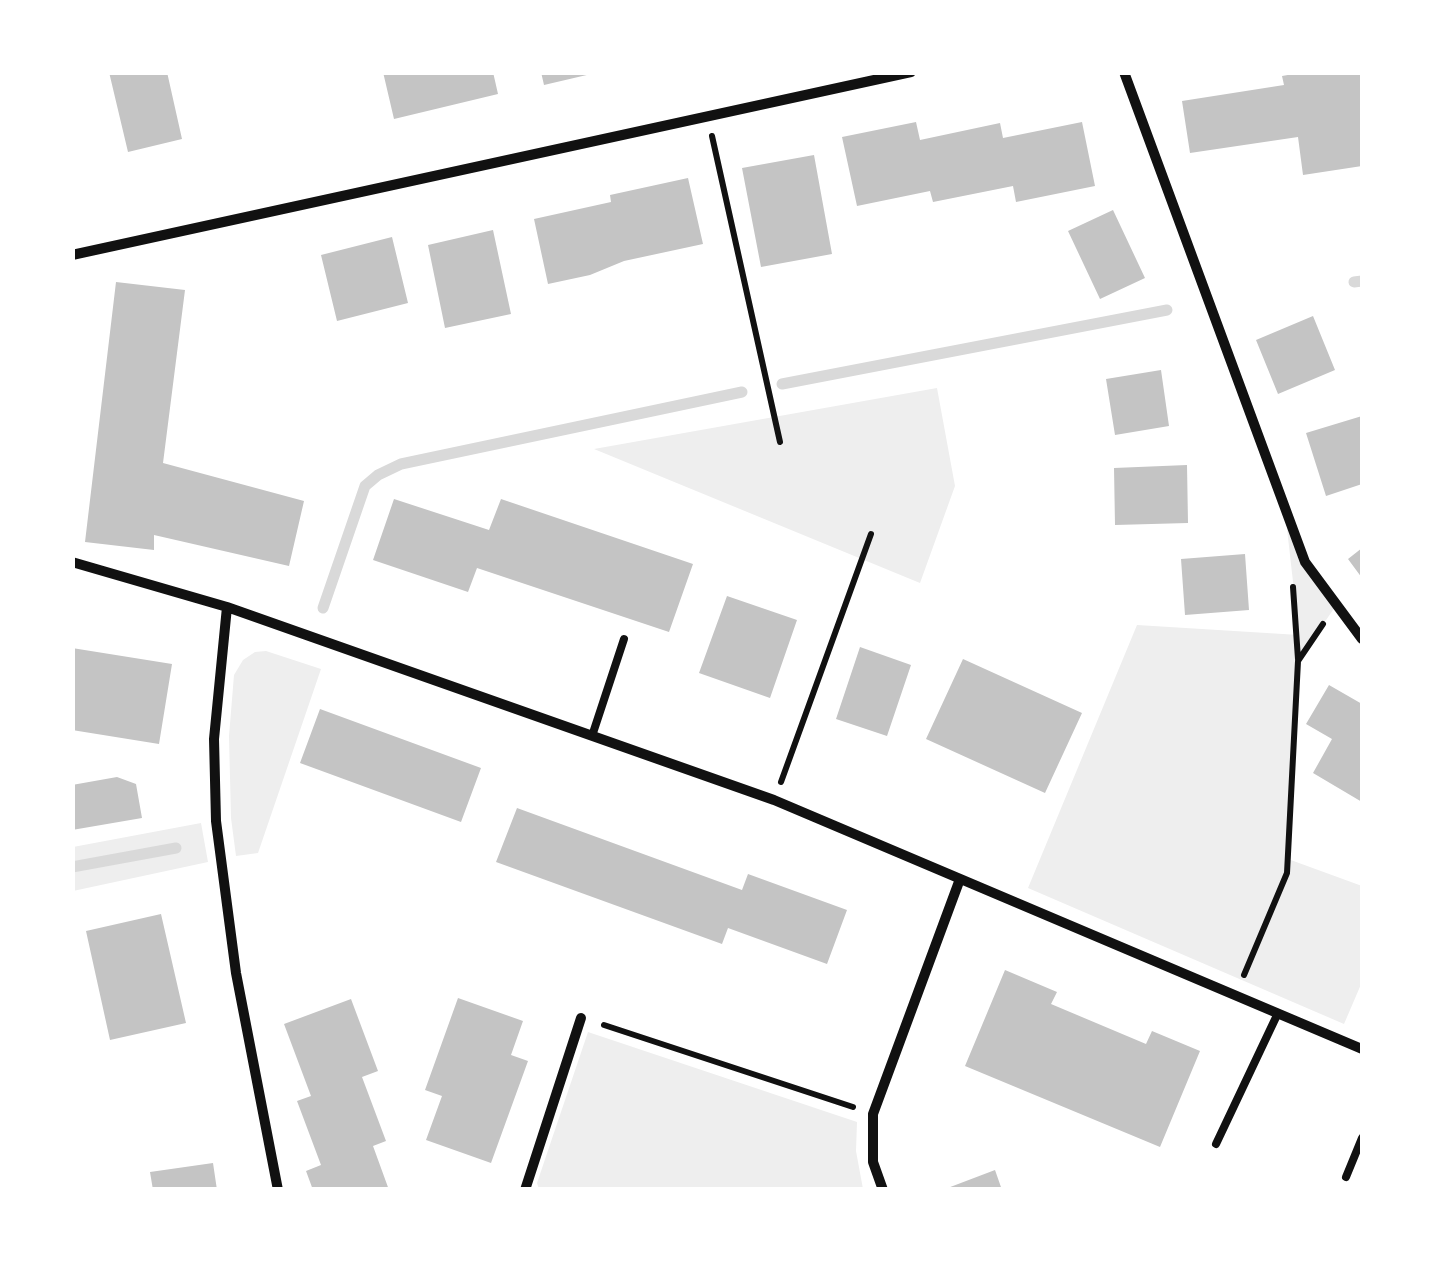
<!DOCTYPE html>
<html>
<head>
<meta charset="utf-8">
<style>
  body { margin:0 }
  #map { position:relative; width:1435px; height:1262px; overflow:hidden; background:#fff; font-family:Rubik,sans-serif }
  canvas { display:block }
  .frame { position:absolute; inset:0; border:75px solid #fff; pointer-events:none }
</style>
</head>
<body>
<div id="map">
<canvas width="1435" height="1262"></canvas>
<div class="frame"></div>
</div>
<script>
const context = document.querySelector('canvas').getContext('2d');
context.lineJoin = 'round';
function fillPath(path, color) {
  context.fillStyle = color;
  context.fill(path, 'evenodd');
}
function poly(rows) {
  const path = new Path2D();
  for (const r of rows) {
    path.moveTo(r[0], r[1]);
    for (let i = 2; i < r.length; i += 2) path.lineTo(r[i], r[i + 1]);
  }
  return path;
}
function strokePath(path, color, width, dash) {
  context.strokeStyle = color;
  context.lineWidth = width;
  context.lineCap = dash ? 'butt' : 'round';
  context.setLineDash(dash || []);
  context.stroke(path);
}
const green = poly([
  [937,388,955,486,920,583,594,449],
  [1285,511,1305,562,1335,607,1298,661,1288,859,1362,886,1362,982,1344,1024,1028,888,1137,625,1299,635],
  [266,651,321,669,258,853,236,856,231,818,229,736,234,675,243,660,255,652],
  [201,823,208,862,73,891,73,847],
  [588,1032,857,1122,856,1151,863,1189,539,1189,537,1183]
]);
const stream = poly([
  [1354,282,1362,281],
  [782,384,1167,310],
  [323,608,365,486,378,475,401,464,742,392],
  [72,867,176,848]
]);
const building = poly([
  [109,72,167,72,182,139,128,152],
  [383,72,493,72,498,94,394,119],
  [541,72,591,72,591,74,544,85],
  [1305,72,1362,72,1362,166,1303,175,1298,137,1190,153,1182,101,1284,85,1282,76],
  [916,122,920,140,1000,123,1003,138,1082,122,1095,186,1016,202,1013,186,933,202,930,191,857,206,842,137],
  [814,155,832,254,761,267,742,168],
  [688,178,703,244,624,261,590,275,548,284,534,219,611,202,610,195],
  [1113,210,1145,278,1100,299,1068,231],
  [493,230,511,314,445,328,428,245],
  [392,237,408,303,337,321,321,255],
  [116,282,185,290,163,463,304,501,289,566,154,535,154,550,85,542],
  [1313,316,1335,370,1278,394,1256,340],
  [1161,370,1169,426,1115,435,1106,379],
  [1362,416,1362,484,1326,496,1306,433],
  [1187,465,1188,523,1115,525,1114,468],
  [394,499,489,530,501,499,693,564,669,632,477,568,468,592,373,560],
  [1362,548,1362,578,1348,559],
  [1245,554,1249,610,1185,615,1181,559],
  [727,596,797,620,770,698,699,673],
  [860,647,911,665,887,736,836,719],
  [72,648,172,664,159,744,72,730],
  [963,659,1082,713,1045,793,926,739],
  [1329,685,1362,704,1362,802,1313,773,1332,739,1306,724],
  [320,709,481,768,461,822,300,763],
  [117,777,136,784,142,818,72,830,72,785],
  [517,808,742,890,748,874,847,910,827,964,728,928,722,944,496,862],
  [161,914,186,1023,110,1040,86,931],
  [1005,970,1057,992,1051,1004,1146,1044,1152,1031,1200,1051,1160,1147,965,1066],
  [458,998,523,1021,511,1055,528,1061,491,1163,426,1140,442,1096,425,1090],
  [351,999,378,1071,362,1077,386,1141,373,1146,389,1190,313,1190,306,1171,321,1165,297,1101,311,1096,284,1024],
  [213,1163,217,1190,153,1190,150,1172],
  [995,1170,1002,1190,945,1190,945,1189]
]);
const path = poly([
  [712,136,780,442],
  [1293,587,1298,659],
  [781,782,871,534],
  [1244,975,1287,873,1298,661,1323,624],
  [604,1025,853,1107]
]);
const service = poly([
  [592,736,624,639],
  [1216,1144,1278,1013],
  [1346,1177,1362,1138]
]);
const minor = poly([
  [1124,72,1305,562,1362,639],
  [72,255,911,72],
  [72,562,227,607,774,800,1362,1049],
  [227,607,214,739,216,821,236,973,278,1190],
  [525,1190,581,1018],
  [883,1190,873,1162,873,1114,960,879]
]);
fillPath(green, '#eee');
strokePath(stream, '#d9d9d9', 11);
fillPath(building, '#c4c4c4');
strokePath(path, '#111', 6);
strokePath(service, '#111', 8);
strokePath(minor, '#111', 10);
</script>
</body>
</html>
